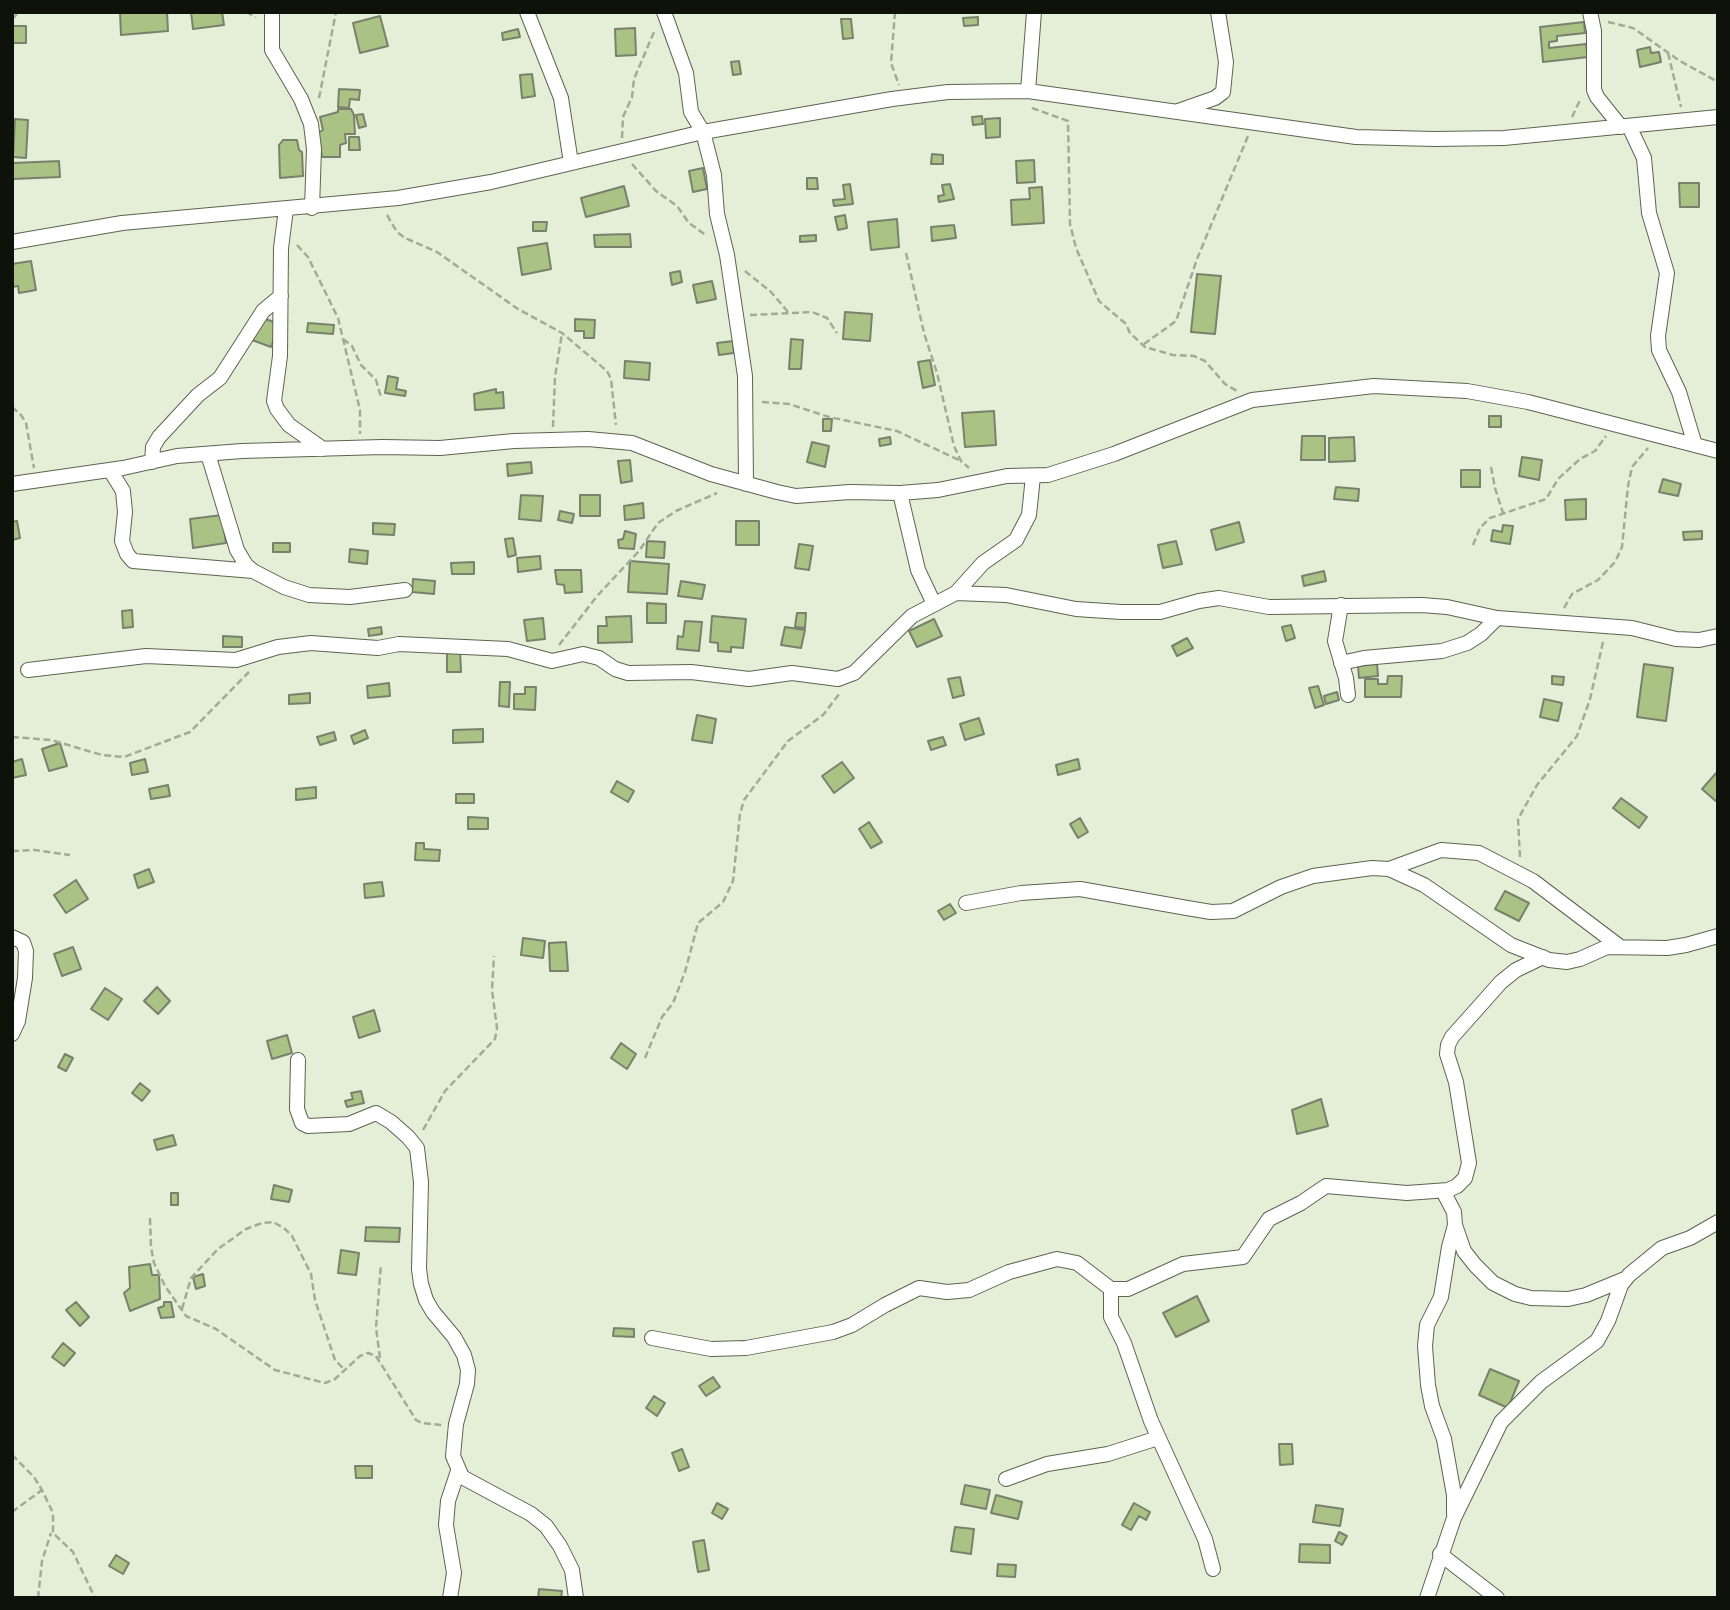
<!DOCTYPE html>
<html>
<head>
<meta charset="utf-8">
<style>
  body { margin:0 }
  #map { position:relative; width:1730px; height:1610px; overflow:hidden; background:#e5efd7; font-family:Mulish,sans-serif }
  canvas { display:block }
  .frame { position:absolute; inset:0; border:14px solid #0e120a; pointer-events:none }
</style>
</head>
<body>
<div id="map">
<canvas width="1730" height="1610"></canvas>
<div class="frame"></div>
</div>
<script>
const context = document.querySelector('canvas').getContext('2d');
context.lineJoin = 'round';
function fillPath(path, color) {
  context.fillStyle = color;
  context.fill(path, 'evenodd');
}
function poly(rows) {
  const path = new Path2D();
  for (const r of rows) {
    path.moveTo(r[0], r[1]);
    for (let i = 2; i < r.length; i += 2) path.lineTo(r[i], r[i + 1]);
  }
  return path;
}
function strokePath(path, color, width, dash) {
  context.strokeStyle = color;
  context.lineWidth = width;
  context.lineCap = dash ? 'butt' : 'round';
  context.setLineDash(dash || []);
  context.stroke(path);
}
const building = poly([
  [120,12,167,12,168,31,121,35,120,12],
  [191,12,222,12,224,25,193,29,191,12],
  [380,16,388,46,360,53,353,23,380,16],
  [978,17,978,25,964,26,963,18,978,17],
  [841,19,851,19,853,38,843,39,841,19],
  [1584,22,1585,33,1557,36,1557,41,1549,42,1549,48,1586,44,1588,57,1543,62,1540,27,1584,22],
  [12,26,26,26,26,43,12,43,12,26],
  [635,28,636,55,616,56,615,29,635,28],
  [518,29,520,37,503,40,502,33,518,29],
  [1650,47,1651,53,1659,52,1661,62,1640,67,1637,50,1650,47],
  [739,61,741,74,733,75,731,62,739,61],
  [532,74,535,96,522,98,520,75,532,74],
  [339,89,360,90,359,100,350,99,349,108,338,107,339,89],
  [338,109,351,109,354,115,355,134,345,134,346,143,340,145,340,157,322,157,318,133,323,130,320,117,338,112,338,109],
  [363,114,366,126,359,128,356,115,363,114],
  [982,116,983,124,973,125,972,117,982,116],
  [1000,118,1000,137,986,138,985,119,1000,118],
  [15,119,28,120,26,158,13,157,15,119],
  [349,137,359,137,360,150,349,150,349,137],
  [283,140,297,140,299,150,302,152,303,176,280,178,279,145,283,140],
  [932,154,943,155,943,164,931,164,932,154],
  [1034,160,1035,182,1017,183,1016,161,1034,160],
  [59,161,60,177,13,179,13,163,59,161],
  [703,168,707,189,693,192,689,171,703,168],
  [807,178,817,178,818,189,807,189,807,178],
  [1679,183,1699,183,1699,207,1680,207,1679,183],
  [850,184,853,204,834,206,833,200,845,199,843,185,850,184],
  [950,184,954,199,939,202,938,196,944,195,942,185,950,184],
  [624,186,629,206,586,217,581,198,624,186],
  [1042,187,1044,223,1012,225,1011,200,1030,199,1029,188,1042,187],
  [845,215,847,228,838,230,835,217,845,215],
  [897,219,899,247,871,250,868,222,897,219],
  [533,222,547,222,546,231,533,231,533,222],
  [954,225,956,238,932,241,931,227,954,225],
  [630,234,631,247,595,247,594,235,630,234],
  [816,235,816,241,800,242,800,236,816,235],
  [547,243,551,269,522,275,518,248,547,243],
  [31,261,36,290,19,293,18,286,12,287,12,264,31,261],
  [680,271,682,282,672,285,670,273,680,271],
  [1197,274,1221,276,1215,334,1191,332,1197,274],
  [712,281,716,299,697,303,693,285,712,281],
  [845,312,872,314,870,341,843,339,845,312],
  [263,318,279,324,271,347,252,340,263,318],
  [575,319,595,320,594,338,584,338,584,331,575,331,575,319],
  [308,323,334,325,333,334,307,332,308,323],
  [791,339,803,340,801,369,789,369,791,339],
  [733,341,734,353,719,355,717,343,733,341],
  [930,360,935,385,923,388,918,362,930,360],
  [625,361,650,363,649,380,624,378,625,361],
  [388,376,398,378,396,389,406,391,405,396,385,393,388,376],
  [496,389,496,393,503,392,504,408,475,410,474,394,496,389],
  [994,411,996,445,965,447,962,413,994,411],
  [1489,416,1501,416,1501,427,1489,427,1489,416],
  [823,419,832,419,831,431,823,431,823,419],
  [1302,436,1325,436,1325,460,1301,460,1302,436],
  [890,437,891,444,880,446,879,439,890,437],
  [1354,437,1355,461,1329,462,1329,438,1354,437],
  [812,442,829,446,825,467,807,462,812,442],
  [1522,457,1542,460,1539,480,1519,476,1522,457],
  [630,460,632,481,621,483,618,461,630,460],
  [531,462,532,473,508,476,507,464,531,462],
  [1461,470,1480,470,1480,487,1461,487,1461,470],
  [1663,479,1681,484,1678,496,1659,492,1663,479],
  [1336,487,1359,489,1358,501,1334,499,1336,487],
  [521,495,543,496,541,521,519,519,521,495],
  [580,495,600,495,600,516,580,516,580,495],
  [1586,499,1586,519,1566,520,1565,500,1586,499],
  [643,503,644,518,625,520,624,506,643,503],
  [560,511,574,514,572,523,558,520,560,511],
  [222,515,226,543,193,548,190,519,222,515],
  [17,521,20,538,12,540,12,522,17,521],
  [736,521,759,521,759,545,736,545,736,521],
  [1239,522,1244,542,1216,550,1211,530,1239,522],
  [373,523,395,524,394,535,373,534,373,523],
  [1503,525,1513,526,1510,544,1491,541,1493,530,1502,532,1503,525],
  [625,531,636,534,634,549,619,548,618,540,623,539,625,531],
  [1702,531,1702,539,1684,540,1683,532,1702,531],
  [513,538,516,555,508,557,505,539,513,538],
  [647,541,665,542,664,558,646,557,647,541],
  [1176,541,1182,564,1163,568,1158,545,1176,541],
  [273,543,290,543,290,552,273,552,273,543],
  [799,544,813,546,809,570,795,568,799,544],
  [350,549,368,551,367,564,349,562,350,549],
  [540,556,541,569,518,572,517,558,540,556],
  [630,561,669,564,667,594,628,592,630,561],
  [474,562,474,574,452,574,451,563,474,562],
  [555,570,581,570,582,592,565,593,564,585,557,584,555,570],
  [1324,571,1326,581,1304,586,1302,576,1324,571],
  [413,579,435,581,434,594,412,592,413,579],
  [681,581,705,585,702,599,678,596,681,581],
  [647,603,666,604,666,623,647,623,647,603],
  [132,610,133,627,123,628,122,611,132,610],
  [797,613,806,613,805,628,795,627,797,613],
  [631,616,632,642,598,643,598,626,607,626,606,617,631,616],
  [712,616,746,619,743,648,731,647,731,652,718,651,718,643,710,642,712,616],
  [543,618,545,639,527,641,524,620,543,618],
  [934,619,942,636,917,647,909,631,934,619],
  [685,621,702,622,699,651,677,649,678,636,683,637,685,621],
  [1291,625,1295,638,1286,641,1282,627,1291,625],
  [381,627,382,634,369,636,368,629,381,627],
  [785,627,805,630,801,648,781,645,785,627],
  [223,636,242,637,242,647,223,647,223,636],
  [1187,638,1193,648,1177,656,1172,646,1187,638],
  [447,649,460,649,461,672,447,672,447,649],
  [1377,664,1378,676,1359,678,1358,666,1377,664],
  [1644,664,1673,668,1666,721,1637,717,1644,664],
  [1388,676,1402,676,1401,697,1365,697,1365,679,1378,679,1378,684,1387,684,1388,676],
  [1552,676,1564,677,1563,685,1552,684,1552,676],
  [960,677,964,695,953,698,948,679,960,677],
  [500,682,510,682,509,707,499,706,500,682],
  [389,683,390,696,368,698,367,686,389,683],
  [1318,686,1324,705,1315,708,1309,688,1318,686],
  [525,687,536,687,535,710,514,709,514,694,525,694,525,687],
  [1337,692,1339,700,1326,704,1324,696,1337,692],
  [310,693,310,703,289,704,289,695,310,693],
  [1544,699,1562,703,1558,721,1540,717,1544,699],
  [697,715,716,719,712,743,692,740,697,715],
  [979,718,984,734,965,740,960,724,979,718],
  [483,729,483,742,453,743,453,730,483,729],
  [365,730,368,738,354,744,351,736,365,730],
  [334,732,336,740,320,745,317,737,334,732],
  [943,737,946,745,931,750,928,741,943,737],
  [60,743,67,766,49,771,42,749,60,743],
  [22,759,26,775,12,778,12,762,22,759],
  [145,759,148,772,132,775,130,763,145,759],
  [1078,759,1080,769,1058,775,1056,765,1078,759],
  [842,762,854,778,834,793,822,776,842,762],
  [1718,771,1718,803,1702,789,1718,771],
  [617,781,634,791,628,802,611,792,617,781],
  [168,785,170,796,151,799,149,789,168,785],
  [316,787,316,798,296,800,296,789,316,787],
  [456,794,474,794,474,803,456,803,456,794],
  [1621,798,1647,817,1639,828,1613,808,1621,798],
  [468,817,488,818,488,829,468,829,468,817],
  [1080,818,1088,832,1078,838,1070,824,1080,818],
  [869,822,882,842,871,848,859,829,869,822],
  [416,843,424,843,424,849,440,850,439,861,415,860,416,843],
  [149,869,154,882,138,888,134,875,149,869],
  [76,880,88,899,66,913,54,895,76,880],
  [382,882,384,896,365,898,364,884,382,882],
  [1505,891,1529,903,1519,921,1495,909,1505,891],
  [950,904,956,913,944,920,938,911,950,904],
  [523,938,545,941,543,958,521,955,523,938],
  [566,942,568,971,550,971,549,943,566,942],
  [73,947,81,969,62,976,54,954,73,947],
  [157,987,170,1001,158,1014,144,1001,157,987],
  [105,988,122,999,108,1020,91,1009,105,988],
  [374,1010,380,1031,359,1038,353,1017,374,1010],
  [287,1035,292,1053,272,1059,267,1041,287,1035],
  [621,1043,636,1054,627,1069,611,1058,621,1043],
  [65,1054,73,1058,66,1071,58,1067,65,1054],
  [140,1083,150,1091,142,1101,132,1093,140,1083],
  [361,1091,364,1103,347,1107,345,1101,353,1099,351,1093,361,1091],
  [1321,1099,1328,1126,1297,1134,1292,1110,1321,1099],
  [173,1135,176,1145,157,1150,154,1140,173,1135],
  [274,1185,292,1190,289,1202,271,1199,274,1185],
  [171,1193,178,1193,178,1205,171,1205,171,1193],
  [366,1227,400,1228,399,1242,365,1241,366,1227],
  [341,1250,359,1253,356,1275,338,1273,341,1250],
  [150,1264,152,1275,159,1275,160,1299,130,1311,124,1293,130,1288,129,1267,150,1264],
  [203,1274,205,1286,196,1289,193,1277,203,1274],
  [1197,1296,1209,1321,1176,1337,1163,1313,1197,1296],
  [76,1302,89,1317,80,1326,66,1310,76,1302],
  [164,1302,171,1302,174,1317,161,1318,158,1308,164,1306,164,1302],
  [614,1328,634,1329,634,1337,613,1336,614,1328],
  [63,1343,75,1353,64,1366,52,1357,63,1343],
  [1490,1369,1519,1381,1508,1408,1479,1395,1490,1369],
  [713,1377,720,1387,706,1396,699,1386,713,1377],
  [654,1396,665,1403,657,1416,646,1408,654,1396],
  [1279,1444,1292,1444,1293,1464,1280,1465,1279,1444],
  [682,1449,689,1467,679,1471,672,1453,682,1449],
  [355,1466,372,1466,372,1478,356,1478,355,1466],
  [965,1485,990,1490,986,1509,961,1504,965,1485],
  [996,1495,1022,1502,1018,1519,991,1513,996,1495],
  [717,1503,728,1509,722,1519,712,1513,717,1503],
  [1134,1503,1150,1512,1146,1520,1139,1516,1131,1530,1122,1525,1134,1503],
  [1316,1505,1343,1509,1340,1526,1313,1522,1316,1505],
  [955,1527,974,1529,971,1554,951,1551,955,1527],
  [1339,1532,1347,1536,1342,1545,1335,1541,1339,1532],
  [704,1540,709,1570,698,1572,693,1542,704,1540],
  [1300,1544,1330,1545,1330,1563,1299,1562,1300,1544],
  [116,1555,129,1563,123,1574,109,1566,116,1555],
  [998,1564,1016,1565,1015,1577,997,1576,998,1564],
  [539,1589,562,1591,561,1598,538,1598,539,1589]
]);
const path = poly([
  [246,12,256,17],
  [895,12,891,63,899,85],
  [12,19,19,12],
  [1608,22,1633,28,1680,61,1718,82],
  [1668,53,1681,107],
  [319,98,336,12],
  [1032,108,1068,121,1070,224,1076,248,1099,301,1126,324,1130,333,1145,347,1173,355,1194,356,1205,361,1225,384,1237,391],
  [1572,117,1581,98],
  [622,138,623,117,632,97,634,79,654,32],
  [632,164,656,191,677,206,689,223,707,236],
  [387,215,397,232,405,238,437,252,518,309,562,333,607,371,611,379,616,425],
  [297,245,308,257,338,318,360,410,360,434],
  [906,253,924,333,937,373,954,446,961,461,969,468],
  [745,271,771,292,788,312],
  [750,315,812,312,827,318,837,333],
  [343,339,352,346,361,365,376,380,381,397],
  [1144,344,1176,321,1197,259,1248,136],
  [762,402,789,404,829,417,897,431,961,461],
  [12,407,21,415,26,423,34,468],
  [553,427,555,377,562,333],
  [1491,467,1495,488,1503,513],
  [1473,545,1480,528,1490,518,1546,499,1558,479,1580,459,1595,451,1606,436],
  [1564,608,1572,594,1598,580,1615,562,1622,547,1628,486,1632,467,1648,448],
  [559,645,598,595,639,551,658,523,676,511,717,493],
  [12,737,51,740,102,755,124,757,190,732,249,672],
  [12,851,35,850,70,855],
  [1520,857,1518,819,1537,785,1577,736,1590,699,1603,642],
  [645,1058,662,1017,673,1003,685,972,698,923,723,902,733,881,740,814,744,800,788,741,823,715,840,693],
  [423,1130,445,1091,495,1039,497,1028,492,990,494,956],
  [150,1218,151,1247,154,1263,165,1286,186,1316,216,1329,275,1370,325,1383,335,1379,360,1356,368,1353,376,1356,416,1420,422,1423,442,1425],
  [182,1309,191,1278,218,1249,246,1229,262,1223,273,1222,284,1228,292,1236,311,1274,315,1300,335,1360,344,1369],
  [380,1358,376,1328,381,1264],
  [12,1455,34,1477,42,1490,53,1513,53,1533,73,1552,95,1598],
  [12,1512,42,1490],
  [38,1598,42,1561,51,1533]
]);
const street = poly([
  [272,12,272,50,301,99,311,124,314,149,312,208],
  [527,12,561,98,571,163],
  [664,12,686,73,691,112,703,132,714,175,717,214,727,255,745,376,746,484],
  [1590,12,1594,31,1594,90,1597,97,1621,127],
  [1028,91,1034,12],
  [1178,111,1215,98,1223,92,1226,62,1218,12],
  [1629,126,1644,158,1649,213,1667,273,1658,336,1659,350,1679,392,1695,445],
  [286,209,281,248,280,356,274,401,277,409,289,425,323,449],
  [12,242,122,223,398,198,491,182,703,132,892,99,948,92,1028,91,1356,137,1434,139,1504,138,1718,117],
  [208,454,237,550,246,565,253,571,284,587,309,595,350,597,405,590],
  [152,462,153,447,159,437,198,395,220,378,263,311,281,296],
  [110,470,123,491,125,512,122,541,127,554,133,561,253,571],
  [12,484,123,468,177,456,242,451,382,447,440,448,514,441,588,439,632,443,711,474,777,492,796,496,850,492,900,493,938,490,1007,476,1048,475,1114,454,1252,400,1374,386,1467,391,1528,402,1718,451],
  [900,493,918,570,934,604],
  [956,593,1006,595,1076,609,1121,612,1160,612,1199,601,1219,598,1269,607,1422,605,1447,607,1497,618,1632,628,1676,639,1699,640,1718,636],
  [1341,605,1335,641,1346,678,1348,695],
  [1341,663,1364,658,1442,651,1467,643,1481,634,1497,618],
  [28,670,146,656,236,660,278,647,311,643,378,648,399,644,508,649,552,661,583,654,599,658,615,669,628,673,691,672,749,679,792,673,838,679,854,673,912,616,956,593,983,563,1016,540,1029,515,1033,476],
  [1389,869,1441,850,1479,853,1533,881,1619,946],
  [966,903,1021,893,1080,889,1187,908,1211,912,1233,911,1281,887,1313,876,1372,868,1389,869,1424,885,1511,945,1549,960,1567,962,1580,959,1607,947,1667,948,1686,945,1718,936],
  [12,937,23,942,26,951,25,978,18,1021,12,1034],
  [298,1060,297,1109,302,1123,308,1126,349,1124,376,1113,391,1122,408,1137,417,1148,421,1182,419,1269,421,1284,426,1300,433,1312,454,1337,464,1355,468,1370,467,1384,456,1424,453,1456,462,1477,531,1514,546,1526,560,1546,572,1570,576,1598],
  [1443,1191,1454,1212,1455,1225,1449,1247,1441,1297,1427,1325,1425,1346,1428,1385,1432,1406,1444,1439,1454,1495,1454,1514],
  [1455,1225,1464,1251,1475,1265,1493,1283,1515,1294,1531,1298,1568,1299,1586,1295,1625,1279],
  [1111,1289,1111,1317,1124,1343,1151,1421,1205,1539,1213,1569],
  [652,1338,711,1349,746,1348,833,1332,852,1325,885,1305,919,1288,947,1292,969,1290,1009,1272,1057,1259,1077,1263,1111,1289,1128,1289,1183,1264,1243,1257,1269,1219,1301,1203,1326,1186,1407,1193,1448,1190,1457,1186,1465,1178,1469,1163,1456,1082,1447,1054,1448,1045,1452,1037,1501,982,1516,970,1543,957],
  [1006,1479,1047,1464,1108,1454,1158,1438],
  [1440,1554,1497,1598],
  [450,1598,454,1573,446,1525,448,1501,458,1471],
  [1427,1598,1454,1518,1501,1422,1541,1382,1597,1341,1608,1321,1621,1285,1629,1275,1662,1248,1690,1238,1718,1222]
]);
fillPath(building, '#aac284');
strokePath(building, '#78816c', 2);
strokePath(street, '#5c6450', 16);
strokePath(path, '#a2ab98', 2.5, [7, 3.5]);
strokePath(street, '#fff', 14);
</script>
</body>
</html>
